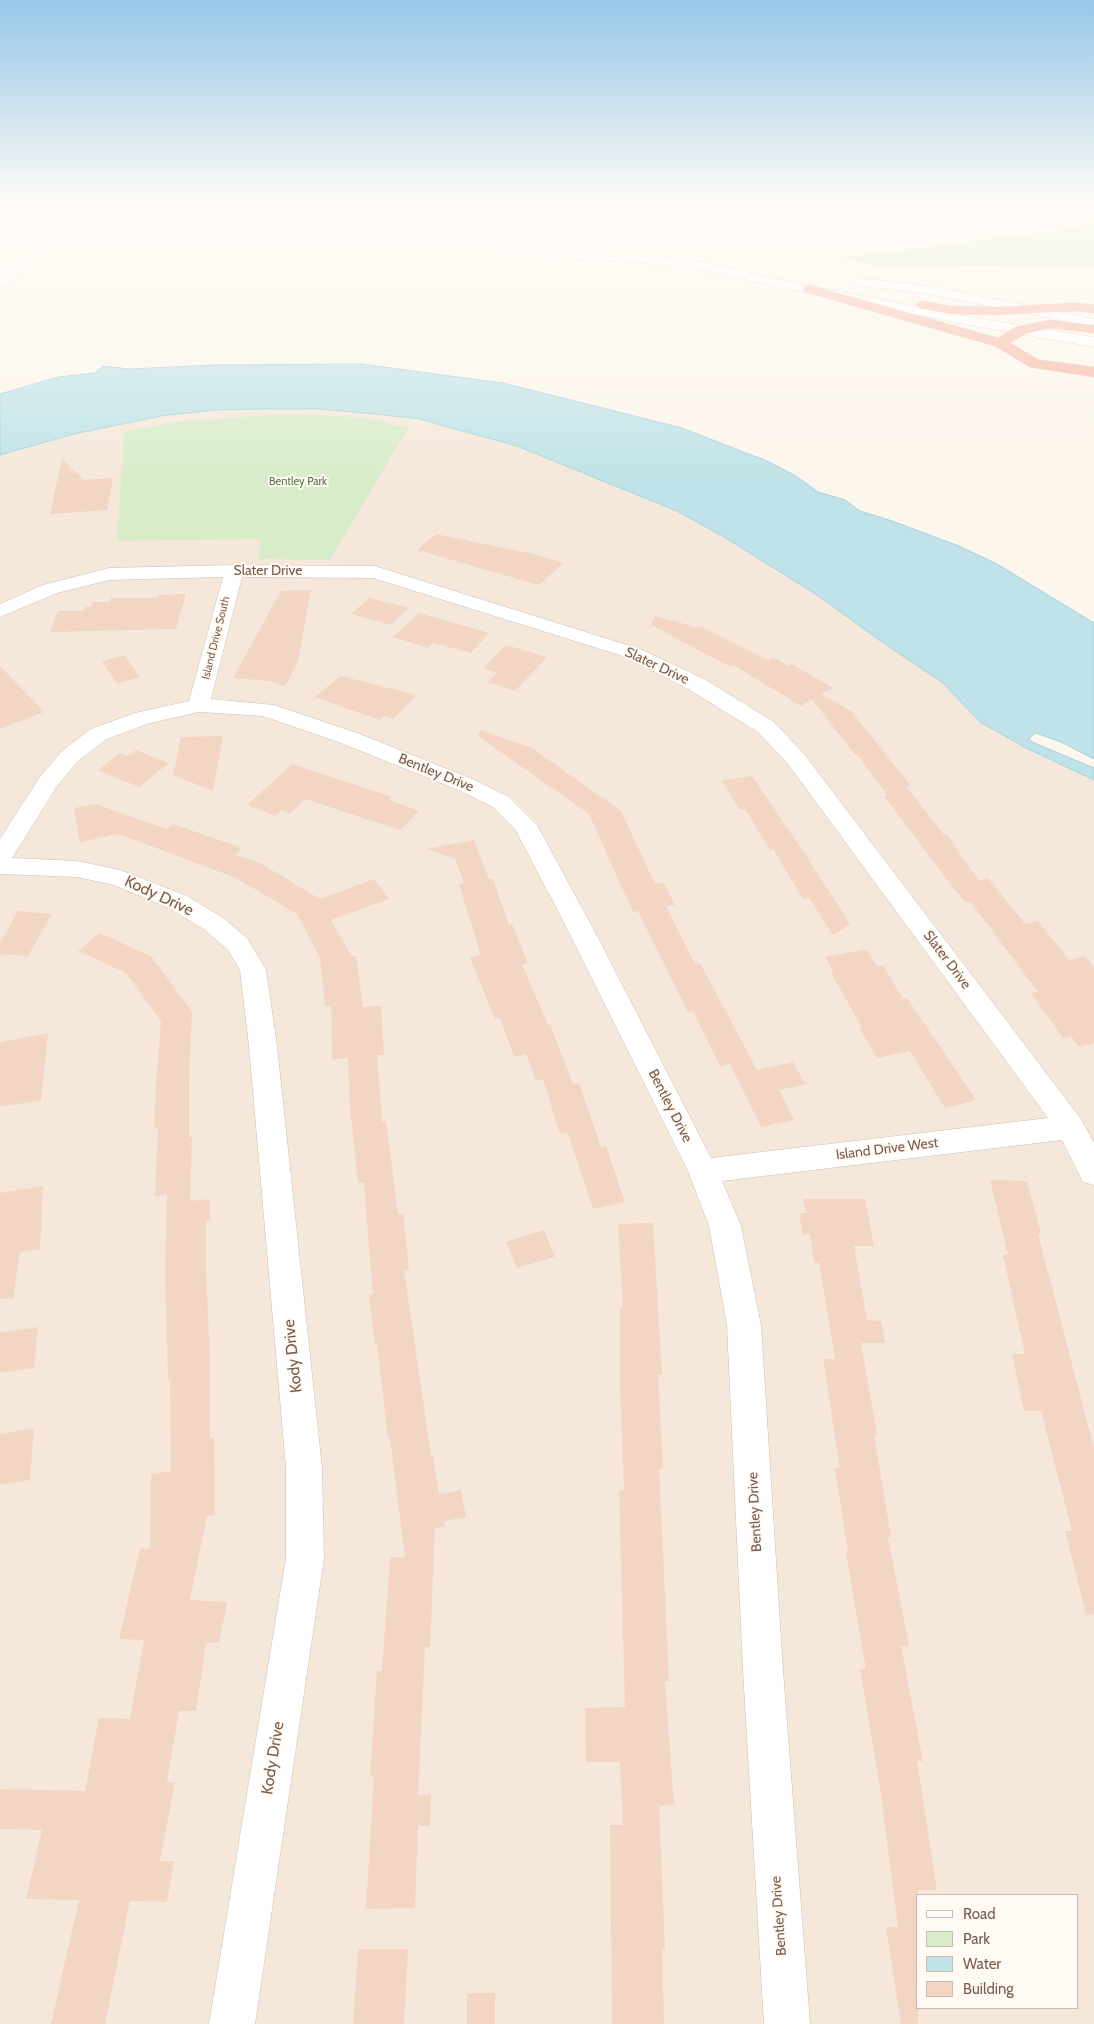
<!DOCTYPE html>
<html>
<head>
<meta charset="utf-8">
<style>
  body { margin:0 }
  #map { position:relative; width:1094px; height:2024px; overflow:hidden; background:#fdf6ec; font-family:Cabin,sans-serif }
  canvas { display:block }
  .legend { position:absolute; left:916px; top:1894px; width:162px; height:115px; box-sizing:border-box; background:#fffaf3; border:1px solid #cabbb1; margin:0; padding:6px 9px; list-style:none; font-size:15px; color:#7a5c4d }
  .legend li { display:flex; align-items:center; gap:10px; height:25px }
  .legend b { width:25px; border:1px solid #cabbb1 }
</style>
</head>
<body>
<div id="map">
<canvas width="1094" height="2024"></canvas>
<ul class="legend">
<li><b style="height:6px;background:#fff"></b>Road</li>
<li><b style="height:14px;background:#d8ecc9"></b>Park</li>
<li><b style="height:14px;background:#bfe3e8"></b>Water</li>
<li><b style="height:14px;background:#f3d5c3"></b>Building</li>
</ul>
</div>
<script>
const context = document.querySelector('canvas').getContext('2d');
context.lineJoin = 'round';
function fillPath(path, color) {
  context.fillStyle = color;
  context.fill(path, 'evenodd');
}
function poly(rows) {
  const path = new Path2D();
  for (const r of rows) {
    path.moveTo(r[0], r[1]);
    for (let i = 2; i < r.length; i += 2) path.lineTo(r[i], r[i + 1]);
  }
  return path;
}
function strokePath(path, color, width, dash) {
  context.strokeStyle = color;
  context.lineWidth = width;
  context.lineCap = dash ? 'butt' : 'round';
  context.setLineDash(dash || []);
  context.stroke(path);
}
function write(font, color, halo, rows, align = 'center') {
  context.font = font + ' Cabin,sans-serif';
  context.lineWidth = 4;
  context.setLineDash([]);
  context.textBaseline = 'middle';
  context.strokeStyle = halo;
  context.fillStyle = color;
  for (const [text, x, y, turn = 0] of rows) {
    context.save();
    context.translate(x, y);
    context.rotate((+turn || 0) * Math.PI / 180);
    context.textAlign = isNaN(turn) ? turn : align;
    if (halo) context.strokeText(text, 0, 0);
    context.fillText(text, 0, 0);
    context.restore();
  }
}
const residential = poly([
  [266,409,319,409,376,414,419,420,462,430,517,446,677,511,724,537,817,595,879,640,943,683,980,722,1026,748,1094,780,1094,2024,0,2024,0,455,74,434,161,416,215,410],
  [918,1895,1078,1895,1078,2008,918,2008]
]);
const green = poly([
  [1094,225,1094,265,881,267,840,258],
  [280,414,327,415,373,419,385,421,393,425,409,427,330,560,258,559,261,539,117,541,124,432,173,422]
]);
const water = poly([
  [361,364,503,383,682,428,767,461,796,476,818,492,845,500,860,511,892,521,959,546,997,564,1094,623,1094,759,1061,742,1036,733,1029,738,1032,742,1094,768,1094,780,1026,748,980,722,943,683,879,640,817,595,724,537,677,511,517,446,419,419,376,414,319,409,266,409,215,410,161,416,74,434,0,455,0,394,58,377,95,373,103,366,130,369,215,365,361,364]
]);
const building = poly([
  [62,459,84,480,113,478,107,510,50,514],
  [436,534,533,554,563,563,539,585,417,550],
  [311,590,298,661,285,687,270,681,233,678,281,591],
  [186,594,176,629,50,632,58,611,83,611,85,607,91,607,93,602,109,602,111,598,158,598,159,595],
  [369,598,409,608,391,625,351,614],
  [419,613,489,633,471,653,433,643,428,648,393,637],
  [655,616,699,628,700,626,768,660,773,657,788,666,792,664,833,688,821,694,851,711,911,786,906,786,944,835,947,835,979,881,988,878,1025,924,1038,921,1069,960,1085,956,1094,968,1094,1043,1079,1047,1071,1036,1063,1038,1031,993,1038,992,970,901,965,902,942,873,884,796,887,795,858,755,855,755,812,699,801,706,733,665,731,667,651,625],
  [506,645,547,657,515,691,488,682,497,673,483,668],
  [124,655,140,677,117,684,102,661],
  [0,666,44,712,0,729],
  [341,676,416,695,394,719,384,716,380,720,314,697],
  [481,730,532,748,621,811,655,884,664,883,675,905,666,906,695,964,700,963,757,1070,793,1062,805,1084,779,1090,794,1120,761,1127,730,1064,720,1066,693,1011,688,1012,638,911,633,912,589,814,478,736],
  [223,736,213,791,173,775,181,737],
  [136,750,169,763,139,787,98,770,120,753,128,756],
  [292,764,392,797,389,800,419,811,400,830,305,799,290,813,281,810,275,816,247,805],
  [752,776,805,854,850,924,833,935,809,898,803,899,773,849,770,850,745,809,740,810,722,781],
  [95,804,167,829,173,824,242,848,235,855,260,863,320,899,374,879,389,899,331,920,351,956,356,956,363,1007,381,1006,384,1055,377,1055,382,1122,386,1121,398,1214,403,1213,409,1269,404,1270,431,1456,433,1455,439,1494,461,1490,466,1517,444,1521,445,1527,435,1528,430,1647,425,1647,418,1795,431,1794,430,1826,418,1826,415,1908,366,1909,374,1776,370,1776,377,1671,382,1671,390,1557,405,1557,390,1438,388,1438,377,1344,375,1344,371,1313,369,1295,373,1295,364,1183,358,1183,350,1106,348,1058,332,1060,331,1005,325,1006,320,958,297,914,236,878,119,834,80,842,74,808],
  [474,840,489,879,493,879,509,925,512,924,528,963,522,964,548,1025,550,1024,573,1084,579,1083,601,1147,606,1146,625,1202,593,1209,568,1133,560,1134,543,1079,536,1081,526,1054,514,1057,500,1018,495,1019,470,958,481,955,459,884,464,883,455,859,426,849],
  [18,911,52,914,28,956,0,954,0,943],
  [99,933,151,956,192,1012,189,1076,189,1137,192,1137,190,1201,210,1199,210,1221,206,1221,206,1272,210,1356,210,1438,214,1437,215,1515,207,1516,190,1600,227,1602,219,1643,206,1643,196,1711,179,1711,167,1782,175,1782,160,1861,174,1861,167,1902,130,1901,105,2024,51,2024,79,1900,26,1899,42,1830,0,1829,0,1789,85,1791,99,1718,130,1719,144,1640,119,1639,140,1548,150,1549,151,1474,171,1471,170,1379,168,1379,165,1272,167,1194,155,1196,158,1128,154,1129,156,1084,161,1021,126,973,78,951],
  [866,949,877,966,883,965,903,999,907,998,976,1100,945,1108,910,1051,877,1058,859,1027,862,1027,831,973,834,972,825,957],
  [48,1033,41,1101,0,1106,0,1042],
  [990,1180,1027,1181,1041,1234,1038,1234,1094,1448,1094,1614,1086,1615,1065,1531,1072,1531,1041,1411,1024,1411,1012,1354,1025,1354,1003,1255,1008,1255],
  [43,1186,40,1249,20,1252,13,1299,0,1299,0,1193],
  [803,1199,865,1199,874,1246,854,1246,867,1320,881,1321,885,1343,861,1343,877,1435,874,1435,891,1537,888,1537,909,1646,901,1646,923,1761,917,1761,937,1890,918,1890,918,2024,901,2024,886,1927,898,1927,880,1787,860,1669,866,1669,846,1553,848,1553,835,1469,840,1468,823,1359,835,1359,819,1263,814,1263,810,1234,803,1235,799,1213,806,1213],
  [653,1223,662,1375,658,1375,663,1469,659,1469,669,1681,665,1681,674,1805,659,1806,665,1949,662,1949,664,2024,612,2024,610,1825,623,1825,620,1762,586,1762,585,1708,625,1707,619,1490,624,1490,620,1386,620,1308,623,1308,618,1224],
  [544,1230,555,1257,517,1268,506,1242],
  [38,1327,34,1368,0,1373,0,1333],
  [34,1428,30,1480,0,1485,0,1434],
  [358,1949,408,1949,404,2024,353,2024],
  [467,1993,495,1993,495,2024,467,2024]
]);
const street = poly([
  [90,202,104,202,5,287,0,288,0,277,90,202],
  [234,565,374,566,381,568,640,649,704,679,774,722,804,754,1081,1119,1094,1143,1094,1185,1083,1182,1062,1140,722,1181,741,1226,761,1325,783,1670,810,2024,764,2024,743,1670,727,1325,709,1226,688,1171,570,934,515,829,493,807,461,791,341,743,263,716,199,712,150,723,107,739,79,760,57,786,12,858,77,861,120,870,187,896,223,918,247,938,266,970,277,1046,322,1468,324,1558,255,2024,209,2024,286,1558,286,1468,249,1046,240,970,228,950,205,930,169,908,114,885,77,877,0,874,0,839,40,777,63,750,91,729,135,713,189,701,223,577,109,580,57,593,0,617,0,604,43,585,109,568,234,565],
  [242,577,373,578,626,657,688,689,758,732,788,764,1048,1118,711,1158,596,934,537,825,509,797,477,781,357,733,274,705,211,699,242,577]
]);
const secondary = poly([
  [168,202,194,202,257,215,332,225,463,236,513,245,516,239,523,234,558,229,586,236,591,247,585,252,655,256,708,263,782,280,970,317,1094,337,1094,347,970,325,782,288,708,271,655,264,562,258,547,260,463,244,332,233,257,223,174,206,168,202],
  [558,237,576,242,577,245,571,249,547,252,531,249,527,245,532,240,558,237],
  [860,278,928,286,1094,319,1094,327,928,294,855,285,853,282,860,278]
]);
const highway = poly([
  [810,285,998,338,1015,327,1050,320,1094,325,1094,333,1050,328,1025,334,1010,343,1039,360,1094,367,1094,377,1030,367,995,346,805,292,803,289,805,286,810,285],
  [923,301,951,306,993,307,1076,303,1094,305,1094,313,1076,311,993,315,951,314,918,308,916,305,918,302,923,301]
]);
const farParknames = [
  ["Bentley Park",298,482]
];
const farStreetnames = [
  ["Island Drive South",216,638,-76]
];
const streetNames = [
  ["Slater Drive",268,571],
  ["Slater Drive",657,666,25],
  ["Bentley Drive",436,773,22],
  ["Slater Drive",947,960,53],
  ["Bentley Drive",670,1106,63],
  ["Island Drive West",887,1149,-7],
  ["Bentley Drive",755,1512,-93],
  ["Bentley Drive",779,1916,-94]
];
const nearStreetnames = [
  ["Kody Drive",159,896,25],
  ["Kody Drive",293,1356,-96],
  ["Kody Drive",273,1758,-81]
];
fillPath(residential, '#f5e8da');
fillPath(green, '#d8ecc9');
fillPath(water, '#bfe3e8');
strokePath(water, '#a5d3da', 1);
fillPath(building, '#f3d5c3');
strokePath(street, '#d1beb0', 1);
strokePath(secondary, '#d6c0b0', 1);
strokePath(highway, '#dad1cd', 1);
fillPath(street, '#fff');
fillPath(secondary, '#fff');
fillPath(highway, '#f7b7a3');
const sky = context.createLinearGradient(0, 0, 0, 486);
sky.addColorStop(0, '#97c7e8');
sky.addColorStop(0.42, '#fefbf6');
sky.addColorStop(1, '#fefbf600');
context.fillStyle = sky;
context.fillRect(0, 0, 1094, 486);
write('11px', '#537a41', '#fffaf3', farParknames);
write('11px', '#7a5c4d', '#fffaf3', farStreetnames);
write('14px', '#7a5c4d', '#fffaf3', streetNames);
write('16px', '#7a5c4d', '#fffaf3', nearStreetnames);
</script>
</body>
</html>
